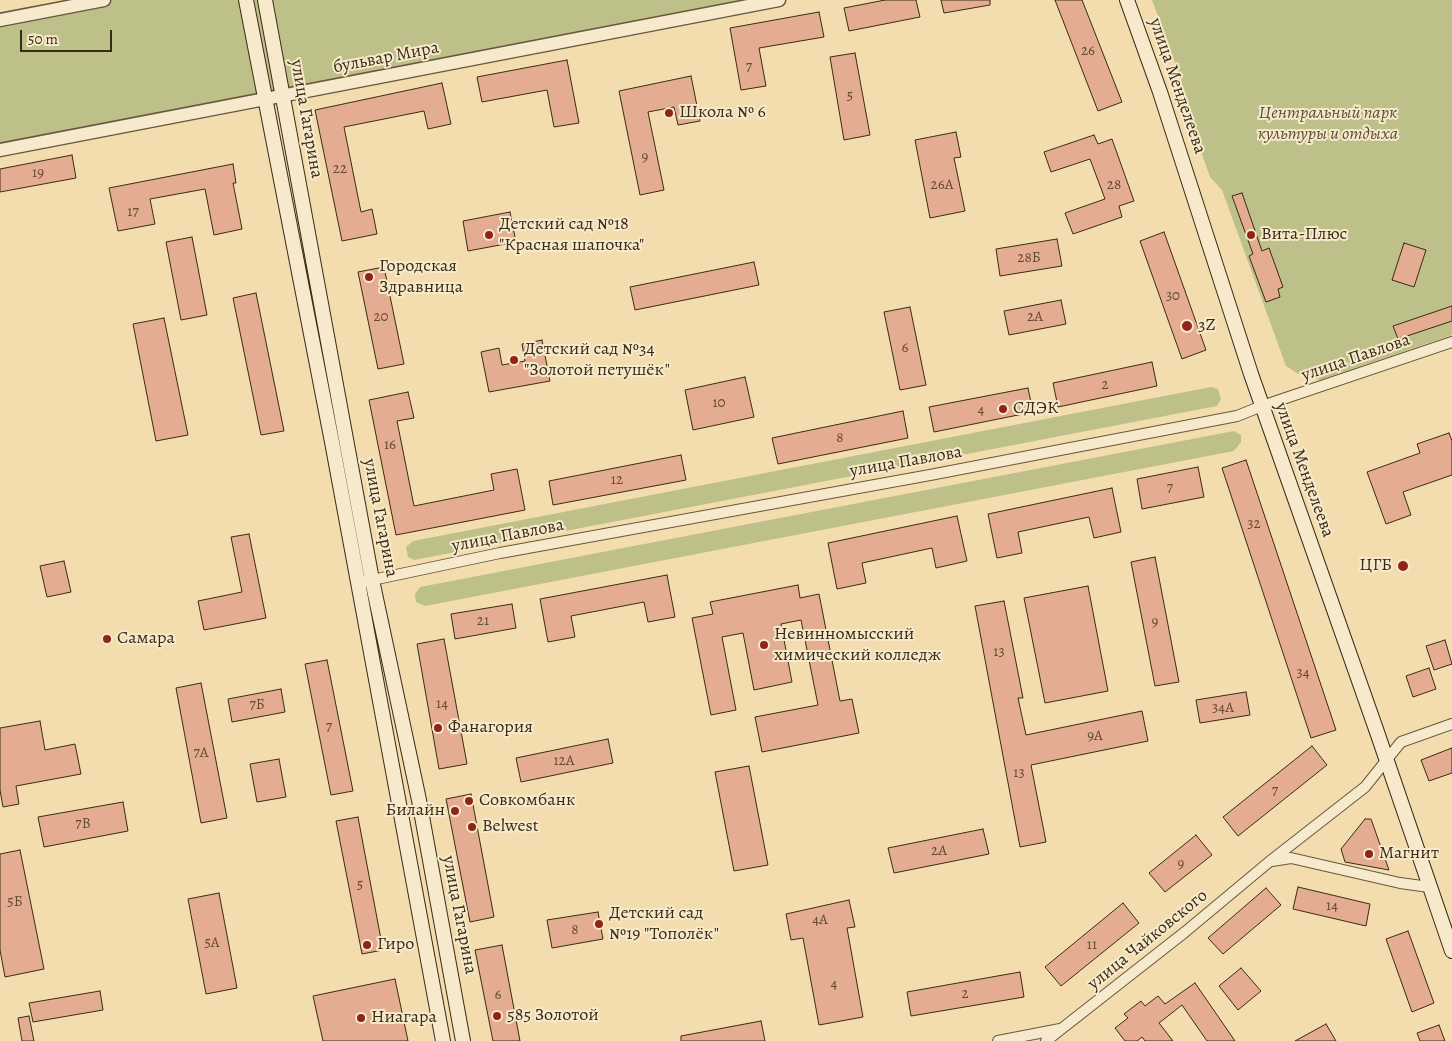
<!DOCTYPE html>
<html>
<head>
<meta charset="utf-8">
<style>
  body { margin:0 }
  #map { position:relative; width:1452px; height:1041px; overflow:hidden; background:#f3ddaf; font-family:Alegreya,serif }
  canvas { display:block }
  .scale { position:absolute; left:20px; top:30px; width:92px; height:22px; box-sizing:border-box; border:2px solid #3a2b15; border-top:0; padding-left:6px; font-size:15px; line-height:18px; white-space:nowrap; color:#3a2b15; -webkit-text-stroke:4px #f7e9cb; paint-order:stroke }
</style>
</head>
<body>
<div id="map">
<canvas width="1452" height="1041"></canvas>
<div class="scale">50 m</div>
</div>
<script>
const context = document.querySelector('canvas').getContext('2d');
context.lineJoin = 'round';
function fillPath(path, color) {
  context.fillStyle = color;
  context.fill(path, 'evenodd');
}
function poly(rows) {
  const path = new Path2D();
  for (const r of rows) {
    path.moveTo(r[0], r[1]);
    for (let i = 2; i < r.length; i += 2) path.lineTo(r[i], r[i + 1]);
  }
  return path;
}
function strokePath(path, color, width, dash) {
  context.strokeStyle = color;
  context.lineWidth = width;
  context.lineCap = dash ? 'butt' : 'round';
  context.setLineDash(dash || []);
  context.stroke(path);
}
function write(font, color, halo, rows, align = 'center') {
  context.font = font + ' Alegreya,serif';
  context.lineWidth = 4;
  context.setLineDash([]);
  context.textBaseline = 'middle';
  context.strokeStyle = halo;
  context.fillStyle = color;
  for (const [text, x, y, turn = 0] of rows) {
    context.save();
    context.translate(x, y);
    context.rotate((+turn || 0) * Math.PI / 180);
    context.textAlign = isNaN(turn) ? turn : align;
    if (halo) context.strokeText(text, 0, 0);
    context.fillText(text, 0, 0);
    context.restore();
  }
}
const green = poly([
  [104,0,779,0,0,150,0,20],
  [1152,0,1452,0,1452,335,1320,380,1300,375,1286,366,1222,190,1210,177,1186,109,1180,81,1181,79],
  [1211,387,1218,389,1221,399,1217,406,414,560,408,557,406,547,413,541],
  [1234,431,1241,435,1241,442,1234,451,425,606,416,602,415,594,420,587]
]);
const building = poly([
  [885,0,916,0,920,17,849,31,844,8,885,0],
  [941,0,990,0,990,5,944,13,941,0],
  [1055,0,1082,0,1122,102,1098,111,1055,0],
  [819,12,824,37,759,48,766,86,741,90,730,28,819,12],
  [855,53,870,135,844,140,830,57,855,53],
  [567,60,579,123,554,127,547,90,482,102,477,77,567,60],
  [691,76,700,121,678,125,674,107,648,112,664,190,640,195,619,91,691,76],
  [442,83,451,124,428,129,424,111,344,127,361,212,372,209,377,234,342,241,315,110,442,83],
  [956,132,961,157,954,158,965,211,930,218,915,140,956,132],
  [1094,135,1098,144,1112,139,1134,201,1119,206,1122,217,1073,234,1065,213,1105,199,1090,159,1051,172,1044,152,1094,135],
  [72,155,76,178,0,192,0,169,72,155],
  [233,164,236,183,233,183,242,229,214,235,205,189,150,199,155,224,118,231,109,188,233,164],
  [1242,193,1262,251,1269,248,1283,287,1278,289,1280,297,1266,302,1249,256,1253,254,1232,196,1242,193],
  [510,212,516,242,468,251,463,221,510,212],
  [1164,232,1206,350,1182,359,1140,241,1164,232],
  [192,237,207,315,181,320,166,242,192,237],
  [1057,239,1062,266,1000,276,996,249,1057,239],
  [1404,243,1426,250,1414,287,1392,280,1404,243],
  [754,262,759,285,635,310,630,287,754,262],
  [384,267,404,364,378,369,358,272,384,267],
  [256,293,284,431,261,435,233,298,256,293],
  [1061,300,1066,324,1009,335,1004,311,1061,300],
  [1452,306,1452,321,1398,339,1393,326,1452,306],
  [910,307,926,385,900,390,884,312,910,307],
  [164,318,188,435,156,441,133,324,164,318],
  [542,340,550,381,489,392,481,352,499,348,502,365,525,361,522,344,542,340],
  [1152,362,1157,386,1058,407,1053,383,1152,362],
  [745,377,754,417,693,430,685,390,745,377],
  [1028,388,1033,412,934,432,929,407,1028,388],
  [408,392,414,418,397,421,414,506,494,490,491,474,517,469,525,510,396,535,369,400,408,392],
  [903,411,908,438,778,464,772,438,903,411],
  [1449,433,1452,441,1452,475,1403,492,1411,515,1386,524,1367,472,1420,453,1417,444,1449,433],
  [681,455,686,480,553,505,549,481,681,455],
  [1246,460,1336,730,1311,738,1222,468,1246,460],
  [1198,467,1204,497,1142,509,1137,479,1198,467],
  [1112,488,1121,532,1094,538,1089,517,1018,532,1022,553,997,558,988,514,1112,488],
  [957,516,967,561,936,568,932,548,862,563,866,583,837,589,828,543,957,516],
  [249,534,266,618,204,630,198,601,242,592,231,537,249,534],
  [1155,557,1179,682,1155,686,1131,562,1155,557],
  [64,561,71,592,47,597,40,566,64,561],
  [667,575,675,617,648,622,644,602,571,616,575,637,548,642,540,599,667,575],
  [798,585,800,598,819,594,840,701,852,699,859,733,762,752,755,717,818,705,801,620,781,624,792,682,754,690,743,633,722,637,736,710,711,715,692,618,713,614,710,602,798,585],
  [1088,586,1108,691,1045,703,1024,598,1088,586],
  [1004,601,1023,698,1018,698,1026,735,1142,711,1148,741,1031,765,1046,842,1020,847,975,606,1004,601],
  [512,604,516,628,455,639,451,614,512,604],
  [444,639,467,764,439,769,417,644,444,639],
  [1445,640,1452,664,1434,670,1426,646,1445,640],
  [327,660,353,791,331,795,305,664,327,660],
  [1429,668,1436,689,1413,697,1406,676,1429,668],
  [201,683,227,818,201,823,176,688,201,683],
  [281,689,285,712,232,722,228,699,281,689],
  [1246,692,1250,715,1200,723,1196,700,1246,692],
  [40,721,45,750,75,744,81,774,16,786,19,804,3,807,0,790,0,728,40,721],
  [608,739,613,763,521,782,516,758,608,739],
  [1312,746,1327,765,1238,836,1223,817,1312,746],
  [1452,748,1452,773,1429,781,1421,760,1452,748],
  [279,759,286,797,257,802,250,764,279,759],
  [749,766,768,865,734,871,715,772,749,766],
  [471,794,494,917,470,922,446,799,471,794],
  [123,802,128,831,44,847,38,817,123,802],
  [358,817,383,950,362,954,336,821,358,817],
  [1365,819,1371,819,1389,870,1345,862,1341,849,1365,819],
  [983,829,989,854,894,873,888,848,983,829],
  [1196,835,1212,855,1165,892,1149,873,1196,835],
  [20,850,44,969,5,977,0,950,0,854,20,850],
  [1298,887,1370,904,1366,926,1293,909,1298,887],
  [1266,888,1281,905,1223,954,1208,938,1266,888],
  [219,893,237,988,206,994,188,899,219,893],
  [849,900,855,927,847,928,863,1017,819,1025,803,938,791,940,786,914,849,900],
  [1123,903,1139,923,1061,986,1045,967,1123,903],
  [598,912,603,939,552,948,547,920,598,912],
  [1408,931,1434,1003,1412,1012,1386,939,1408,931],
  [502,945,520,1041,493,1041,475,950,502,945],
  [1241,968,1261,991,1238,1010,1219,986,1241,968],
  [1020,972,1024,997,911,1016,907,992,1020,972],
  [395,979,408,1041,323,1041,313,996,395,979],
  [1195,983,1235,1041,1207,1041,1182,1005,1159,1023,1173,1041,1145,1041,1142,1037,1137,1041,1125,1041,1115,1028,1128,1018,1124,1014,1141,1001,1145,1006,1158,996,1165,1004,1195,983],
  [100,991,103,1010,33,1022,29,1003,100,991],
  [29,1016,34,1041,22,1041,18,1018,29,1016],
  [761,1021,765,1041,681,1041,681,1036,761,1021],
  [1326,1024,1336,1041,1295,1041,1326,1024],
  [1439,1025,1445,1041,1420,1041,1417,1033,1439,1025]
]);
const minor = poly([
  [358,583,500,553,930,475,1237,416,1262,406,1452,342],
  [1272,861,1291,858,1400,883,1429,887],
  [998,1041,1060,1029],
  [1046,1041,1185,932,1269,862,1365,787,1401,742,1452,724]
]);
const tertiary = poly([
  [0,20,104,0],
  [0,150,779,0]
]);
const secondary = poly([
  [246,0,332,442,443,1041],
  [265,0,372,580,419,800,463,1041],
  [1127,0,1160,92,1251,374,1377,732,1452,951]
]);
const markers = [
  [669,113,5,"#8f2418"],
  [489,235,5,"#8f2418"],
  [1251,235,5,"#8f2418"],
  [369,277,5,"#8f2418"],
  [1187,326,6,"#8f2418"],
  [514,360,5,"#8f2418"],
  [1003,409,5,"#8f2418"],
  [1403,566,6,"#8f2418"],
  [107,639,5,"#8f2418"],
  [764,645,5,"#8f2418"],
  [438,728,5,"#8f2418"],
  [469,801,5,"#8f2418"],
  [455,811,5,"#8f2418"],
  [472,827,5,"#8f2418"],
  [1369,854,5,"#8f2418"],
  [599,924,5,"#8f2418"],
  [367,945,5,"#8f2418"],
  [497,1016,5,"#8f2418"],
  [361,1018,5,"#8f2418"]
];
const numberNames = [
  ["26",1088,51],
  ["7",749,67],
  ["5",850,96],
  ["9",645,157],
  ["22",340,169],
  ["19",38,173],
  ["26А",942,185],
  ["28",1114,185],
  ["17",133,212],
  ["28Б",1029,258],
  ["30",1173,296],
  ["20",381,317],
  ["2А",1035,317],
  ["6",905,348],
  ["2",1105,385],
  ["10",719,403],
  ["4",981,410],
  ["8",840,438],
  ["16",390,445],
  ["12",617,480],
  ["7",1170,488],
  ["32",1254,524],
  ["21",483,621],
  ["9",1155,622],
  ["13",999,652],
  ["34",1303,673],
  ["14",442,704],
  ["7Б",257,705],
  ["34А",1223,708],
  ["7",329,727],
  ["9А",1095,736],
  ["7А",201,753],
  ["12А",564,761],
  ["13",1019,773],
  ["7",1275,791],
  ["7В",83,824],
  ["2А",939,851],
  ["9",1181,864],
  ["5",360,885],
  ["5Б",15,902],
  ["14",1332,906],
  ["4А",820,920],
  ["8",575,930],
  ["5А",212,943],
  ["11",1092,945],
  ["4",834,984],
  ["2",965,994],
  ["6",498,995]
];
const streetNames = [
  ["бульвар Мира",386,58,-11],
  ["улица Менделеева",1177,86,71],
  ["улица Гагарина",306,119,80],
  ["улица Павлова",1356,358,-19],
  ["улица Павлова",906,462,-10],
  ["улица Менделеева",1304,470,70],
  ["улица Гагарина",380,518,79],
  ["улица Павлова",508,536,-11],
  ["улица Гагарина",459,915,79],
  ["улица Чайковского",1148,940,-39]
];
const poiNames = [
  ["Школа № 6",679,113],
  ["Детский сад №18",499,225],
  ["\"Красная шапочка\"",499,246],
  ["Вита-Плюс",1261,235],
  ["Городская",379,267],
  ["Здравница",379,288],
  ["3Z",1198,326],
  ["Детский сад №34",524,350],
  ["\"Золотой петушёк\"",524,371],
  ["СДЭК",1013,409],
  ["ЦГБ",1392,566,"right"],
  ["Невинномысский",774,635],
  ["химический колледж",774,656],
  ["Самара",117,639],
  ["Фанагория",448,728],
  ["Совкомбанк",479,801],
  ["Билайн",445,811,"right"],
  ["Belwest",482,827],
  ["Магнит",1379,854],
  ["Детский сад",609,914],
  ["№19 \"Тополёк\"",609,935],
  ["Гиро",377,945],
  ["585 Золотой",507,1016],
  ["Ниагара",371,1018]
];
const parkNames = [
  ["Центральный парк",1328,114],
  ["культуры и отдыха",1328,135]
];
fillPath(green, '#bdc089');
fillPath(building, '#e4ac90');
strokePath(building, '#3a2b15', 1);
strokePath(minor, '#68583c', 12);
strokePath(tertiary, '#68583c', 15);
strokePath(secondary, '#3a2b15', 16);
strokePath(minor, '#f7e9cb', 10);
strokePath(tertiary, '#f7e9cb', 12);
strokePath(secondary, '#f7e9cb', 14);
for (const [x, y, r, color] of markers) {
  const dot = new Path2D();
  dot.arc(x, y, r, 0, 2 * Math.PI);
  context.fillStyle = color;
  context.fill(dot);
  strokePath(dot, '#f7e9cb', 2);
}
write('15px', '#644b34', null, numberNames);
write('18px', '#3a2b15', '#f7e9cb', streetNames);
write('18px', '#3a2b15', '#f7e9cb', poiNames, 'left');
write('italic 18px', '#5b5032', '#f7e9cb', parkNames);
</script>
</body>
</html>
